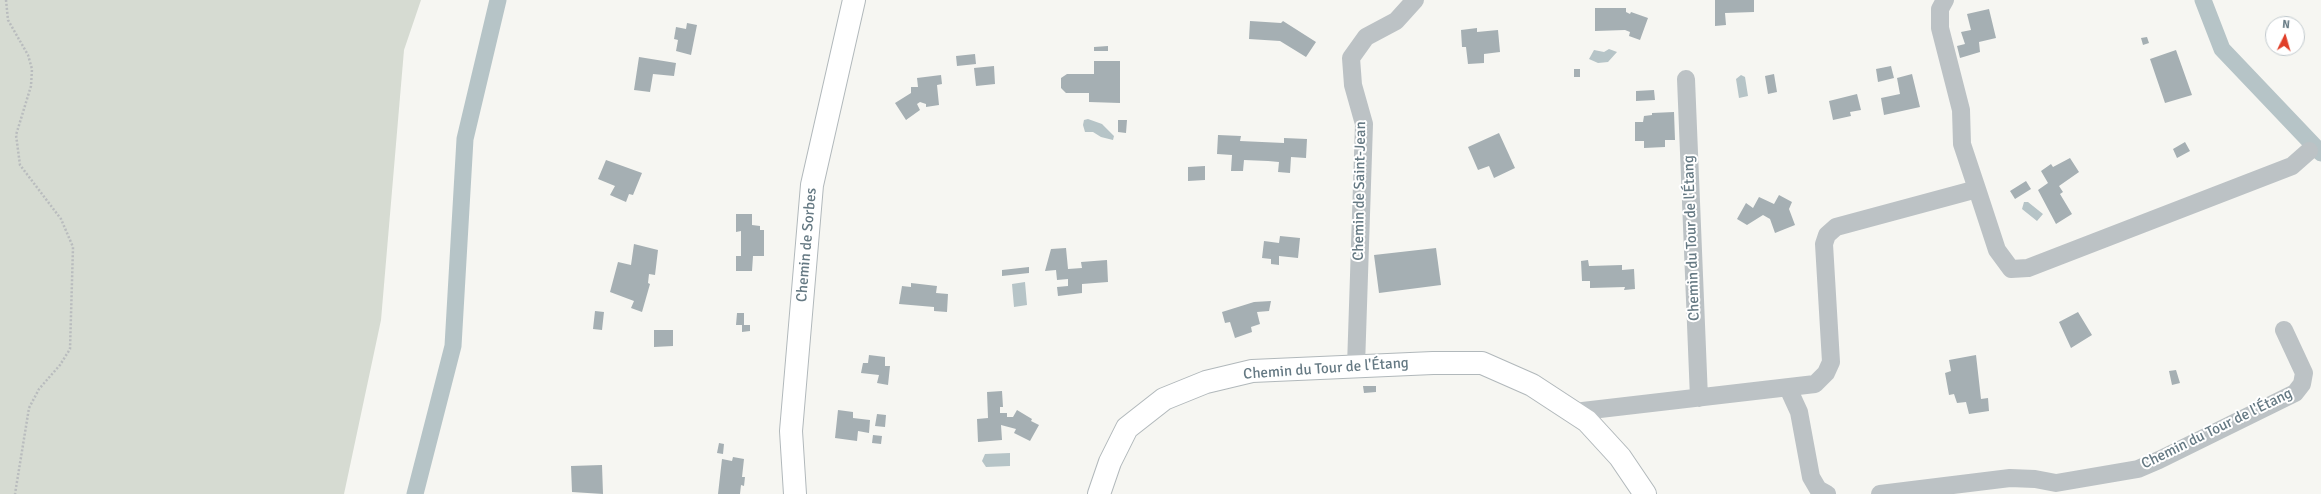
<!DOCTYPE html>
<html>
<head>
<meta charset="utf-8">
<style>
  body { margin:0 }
  #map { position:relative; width:2321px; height:494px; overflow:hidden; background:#f6f6f2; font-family:Signika,sans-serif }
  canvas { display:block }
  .north { position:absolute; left:2265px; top:16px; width:40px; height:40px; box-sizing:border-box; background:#fff; border:1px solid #c1c9cd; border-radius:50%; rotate:5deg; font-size:11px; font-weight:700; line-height:16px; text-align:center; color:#657983 }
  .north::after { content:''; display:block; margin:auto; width:14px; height:18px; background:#e03e28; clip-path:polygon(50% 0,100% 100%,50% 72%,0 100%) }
</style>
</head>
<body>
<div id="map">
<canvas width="2321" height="494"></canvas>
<div class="north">N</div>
</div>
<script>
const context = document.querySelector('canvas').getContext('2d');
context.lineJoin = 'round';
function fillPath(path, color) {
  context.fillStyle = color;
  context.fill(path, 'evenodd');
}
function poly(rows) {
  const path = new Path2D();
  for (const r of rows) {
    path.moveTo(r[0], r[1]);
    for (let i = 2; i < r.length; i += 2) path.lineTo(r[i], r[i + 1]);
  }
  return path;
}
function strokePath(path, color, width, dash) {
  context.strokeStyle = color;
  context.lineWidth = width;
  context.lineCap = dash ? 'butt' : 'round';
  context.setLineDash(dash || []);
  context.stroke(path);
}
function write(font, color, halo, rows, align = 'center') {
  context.font = font + ' Signika,sans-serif';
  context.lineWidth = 4;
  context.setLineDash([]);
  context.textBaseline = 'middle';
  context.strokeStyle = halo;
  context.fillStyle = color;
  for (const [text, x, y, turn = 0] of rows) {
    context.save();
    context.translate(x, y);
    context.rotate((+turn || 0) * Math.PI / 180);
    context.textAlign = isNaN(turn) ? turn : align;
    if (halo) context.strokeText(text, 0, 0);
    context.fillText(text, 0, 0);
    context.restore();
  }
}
const green = poly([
  [0,0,421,0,404,50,381,320,344,494,0,494]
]);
const water = poly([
  [1609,49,1617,52,1608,62,1598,63,1589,59,1594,50,1604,52],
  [1741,75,1745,77,1748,96,1739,98,1736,79],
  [1088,119,1102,124,1114,136,1113,140,1101,137,1093,132,1085,132,1083,125,1084,120],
  [2024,202,2028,202,2043,214,2037,221,2022,209],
  [1025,282,1027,305,1014,307,1012,284],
  [1010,453,1010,466,986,467,982,461,985,454]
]);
const canal = poly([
  [2203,0,2222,49,2321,153],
  [415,494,453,346,465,139,498,0]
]);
const building = poly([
  [1715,0,1754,0,1754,12,1725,13,1726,25,1715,26],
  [1595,8,1626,8,1626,12,1630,14,1631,12,1648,18,1640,40,1629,36,1630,32,1625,30,1595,31],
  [1989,9,1996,38,1979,42,1980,52,1960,58,1957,46,1965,44,1961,32,1971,30,1967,14],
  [1250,21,1281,23,1283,21,1316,42,1306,57,1280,41,1249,39],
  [687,23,697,25,691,55,676,51,678,40,674,39,676,27,686,29],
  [1477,28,1477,32,1498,30,1500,52,1484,54,1484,63,1468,64,1466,47,1462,47,1461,30],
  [2147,37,2149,43,2143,45,2141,38],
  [1108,46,1108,51,1094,51,1094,47],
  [2176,50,2192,95,2165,103,2150,59],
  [975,54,976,64,957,66,956,56],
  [639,57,676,63,674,76,653,74,650,92,634,90],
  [1094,61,1120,61,1120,103,1089,102,1089,93,1066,93,1061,88,1061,78,1067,74,1094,74],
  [994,66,995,84,976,86,974,68],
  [1891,66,1894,78,1878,82,1876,69],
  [1574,69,1580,69,1580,77,1574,77],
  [1774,74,1777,92,1768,94,1765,76],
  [1912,74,1920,107,1884,115,1881,98,1900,94,1897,78],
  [941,75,942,84,937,85,939,105,926,107,926,104,920,102,917,104,920,110,906,120,895,103,911,93,911,87,918,87,917,78],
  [1654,90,1655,100,1636,101,1636,91],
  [1857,94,1861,110,1850,112,1851,116,1833,120,1829,101],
  [1674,112,1675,140,1665,140,1665,147,1644,148,1644,141,1635,141,1635,122,1643,122,1644,116,1652,115,1652,113],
  [1118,120,1127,120,1126,133,1118,132],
  [1499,133,1515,168,1494,178,1489,166,1478,170,1468,147],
  [1218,135,1241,136,1240,141,1284,143,1284,138,1307,139,1306,158,1291,157,1290,173,1278,172,1279,162,1268,161,1244,160,1243,171,1231,171,1232,155,1217,154],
  [2185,142,2190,151,2177,158,2173,149],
  [2070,158,2079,172,2059,186,2063,192,2060,194,2072,214,2056,224,2038,190,2048,183,2041,171,2051,164,2053,167],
  [606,160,642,173,633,195,629,194,626,202,610,195,615,186,598,179],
  [1205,166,1205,180,1188,181,1188,167],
  [2026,181,2031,189,2015,199,2010,191],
  [1779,195,1792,202,1789,209,1795,225,1775,233,1770,219,1763,215,1747,225,1737,219,1746,203,1753,208,1759,197,1774,204],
  [736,214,752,214,752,225,760,226,760,230,764,230,764,256,753,256,752,271,736,271,736,256,741,256,741,231,736,232],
  [1280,236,1300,238,1298,258,1279,256,1279,265,1271,264,1271,259,1262,258,1264,241,1279,243],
  [634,244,658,250,655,275,649,274,648,283,650,284,642,312,631,308,634,301,610,292,618,262,631,265],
  [1066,248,1068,269,1082,268,1081,262,1107,260,1108,282,1082,284,1082,293,1058,296,1057,287,1068,286,1068,279,1057,280,1056,270,1045,271,1051,249],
  [1436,248,1441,285,1379,293,1374,255],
  [1588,260,1589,266,1622,265,1622,270,1634,269,1635,289,1624,290,1625,287,1590,288,1590,281,1582,281,1581,261],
  [1029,267,1029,273,1002,276,1002,270],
  [911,283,937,286,936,293,948,294,947,312,934,311,934,307,899,304,902,286,911,287],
  [1271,301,1269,311,1257,312,1260,324,1251,327,1252,332,1235,338,1230,322,1225,323,1222,312,1254,302],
  [595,311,604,312,602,330,593,329],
  [2078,312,2092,335,2071,348,2059,322],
  [737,313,744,313,744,325,750,325,750,331,742,332,742,325,736,325],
  [654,330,673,330,673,346,654,347],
  [869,355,885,357,885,366,890,366,888,385,877,383,879,375,861,373,863,363,868,363],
  [1976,355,1981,399,1988,398,1989,411,1969,414,1966,402,1957,403,1954,394,1949,395,1945,373,1951,371,1949,360],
  [2176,370,2180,383,2172,385,2169,371],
  [1363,386,1376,386,1376,392,1364,393],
  [1002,391,1003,407,1000,407,1000,413,1007,413,1007,417,1013,417,1017,410,1032,419,1031,421,1039,425,1030,441,1014,433,1016,429,1001,425,1002,440,978,442,977,419,988,418,987,392],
  [838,410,853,412,853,418,870,420,869,433,858,431,857,441,835,438],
  [877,414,886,415,885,427,875,426],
  [873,435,882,436,881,444,872,443],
  [719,443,724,444,723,454,717,453],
  [733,457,744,459,742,477,745,477,744,486,741,485,740,494,718,494,722,459,732,461],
  [602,465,603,494,572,492,571,466]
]);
const path = poly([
  [6,0,8,20,28,55,32,69,31,86,16,135,20,165,61,219,73,247,70,349,60,365,39,389,29,408,15,494]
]);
const street = poly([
  [1945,0,1940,9,1940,28,1961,110,1962,144,1977,189],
  [1686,79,1699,398],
  [1356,366,1364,124,1353,85,1351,58,1366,37,1396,21,1415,0],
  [1788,388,1799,412,1811,477,1818,489,1827,494],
  [1574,412,1815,384,1826,373,1831,362,1824,244,1827,235,1836,227,1977,189,1997,250,2011,269,2028,268,2292,166,2309,151],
  [1880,494,2010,478,2035,479,2056,483,2138,469,2159,460,2295,393,2302,384,2304,373,2284,330]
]);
const secondary = poly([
  [795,494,791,431,812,185,854,0],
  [1099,494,1110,462,1127,428,1164,399,1206,382,1252,371,1433,363,1482,363,1532,385,1587,421,1620,457,1645,494]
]);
const streetNames = [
  ["Chemin de Saint-Jean",1360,191,-89],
  ["Chemin du Tour de l'Étang",1692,238,-92],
  ["Chemin de Sorbes",807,245,-85],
  ["Chemin du Tour de l'Étang",1326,369,-4],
  ["Chemin du Tour de l'Étang",2217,429,-26]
];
fillPath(green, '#d6dbd2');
fillPath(water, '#b6c4c7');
strokePath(canal, '#b6c4c7', 17);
fillPath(building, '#a5afb3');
strokePath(secondary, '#b1b8bb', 24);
strokePath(path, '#b9bcbe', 2.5, [2, 2]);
strokePath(street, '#bcc2c5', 18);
strokePath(secondary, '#fff', 22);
write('15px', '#657983', '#fff', streetNames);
</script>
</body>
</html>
